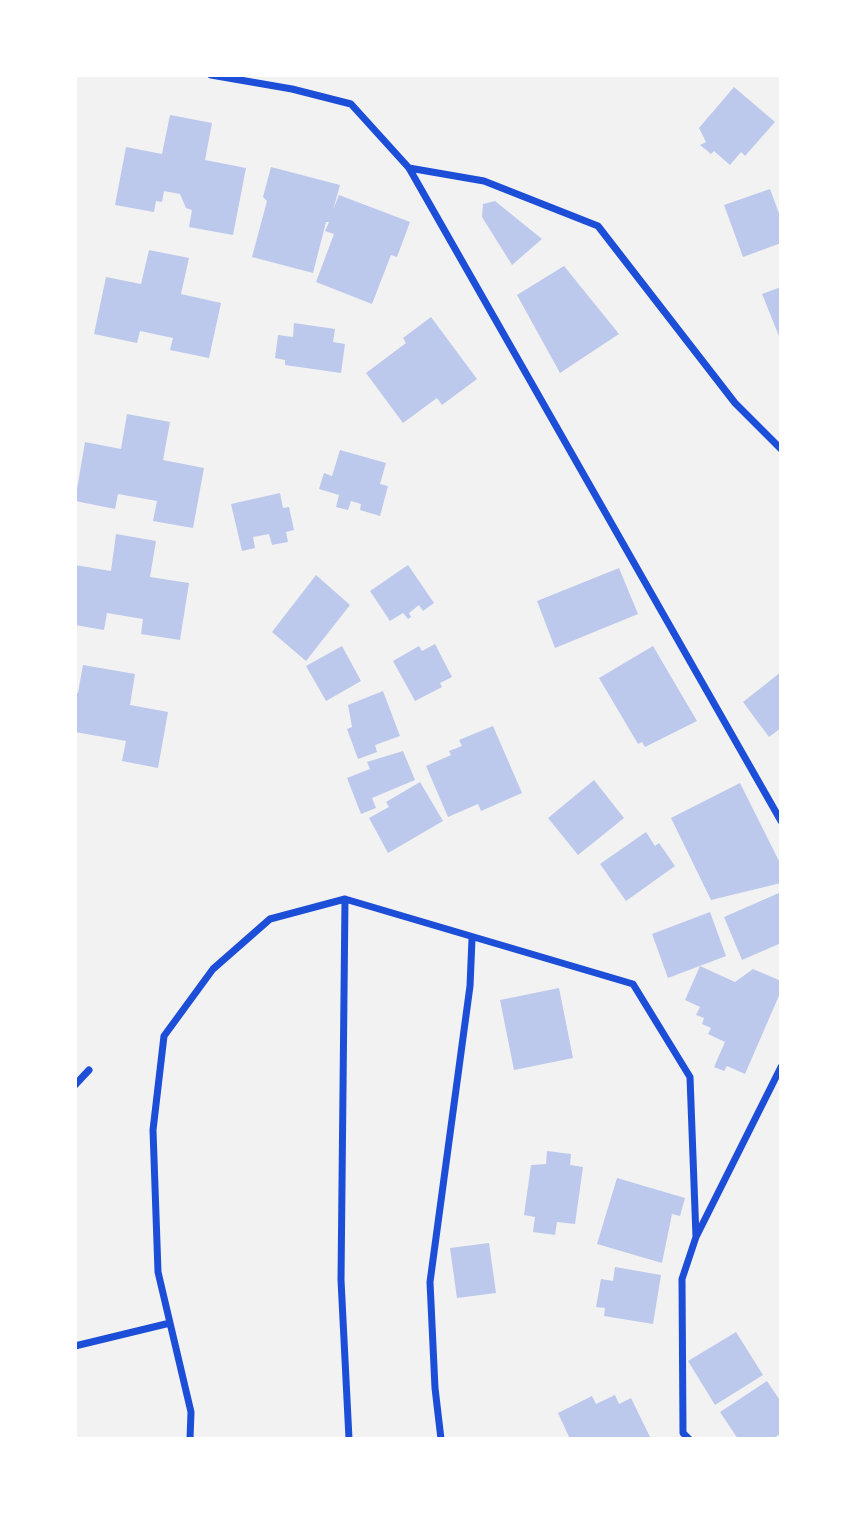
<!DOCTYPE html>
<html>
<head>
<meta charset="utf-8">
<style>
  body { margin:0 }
  #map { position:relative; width:856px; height:1514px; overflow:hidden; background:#f2f2f2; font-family:"DM Sans",sans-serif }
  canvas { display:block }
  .frame { position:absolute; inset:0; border:77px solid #fff; pointer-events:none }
</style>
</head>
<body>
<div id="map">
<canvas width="856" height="1514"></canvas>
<div class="frame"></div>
</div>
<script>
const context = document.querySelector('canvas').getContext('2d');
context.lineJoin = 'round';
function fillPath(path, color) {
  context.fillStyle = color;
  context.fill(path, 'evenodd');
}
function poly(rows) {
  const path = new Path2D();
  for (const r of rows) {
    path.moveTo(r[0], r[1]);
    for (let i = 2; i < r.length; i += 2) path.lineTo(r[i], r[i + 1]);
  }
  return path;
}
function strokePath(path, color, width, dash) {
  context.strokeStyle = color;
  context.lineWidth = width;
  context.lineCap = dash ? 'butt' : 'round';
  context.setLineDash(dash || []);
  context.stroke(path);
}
const building = poly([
  [734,87,775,122,745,156,741,152,730,165,714,151,711,154,700,145,706,142,699,128],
  [170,115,212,123,205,160,246,168,233,235,189,227,192,210,186,208,180,194,164,191,162,202,156,201,154,212,115,205,126,147,162,154],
  [271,167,340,185,333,210,339,195,410,222,397,257,391,255,372,304,316,282,334,234,325,231,329,222,326,222,313,273,252,257,267,201,263,197],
  [770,189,781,219,781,243,743,257,724,205],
  [495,201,542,239,512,265,482,217,483,204],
  [149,250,189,258,181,294,221,303,209,358,170,350,173,338,140,331,137,343,94,334,106,277,141,284],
  [564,266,619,334,560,373,517,295],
  [781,287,781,341,762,294],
  [431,317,477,379,442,405,437,398,403,423,366,373,406,343,403,338],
  [294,323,335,329,333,342,345,344,341,373,285,365,285,360,275,358,278,335,293,337],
  [127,414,170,422,163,460,204,468,193,528,153,521,157,501,118,494,115,509,75,501,85,442,121,449],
  [340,450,386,463,380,484,388,486,380,516,360,510,361,504,351,501,348,510,336,507,339,495,319,489,324,473,332,476],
  [280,493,283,508,289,507,294,530,286,532,288,542,272,545,269,534,253,537,255,548,242,551,231,504],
  [116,534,156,541,150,577,189,583,180,640,141,634,143,619,107,613,104,630,75,625,75,565,111,571],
  [408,565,434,603,423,611,419,605,409,613,411,617,408,619,403,613,390,621,370,591],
  [619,568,638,614,555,648,537,601],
  [316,575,350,605,306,661,272,632],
  [435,644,452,677,440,683,442,687,415,701,393,661,419,646,422,651],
  [342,646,361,681,326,701,306,666],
  [653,646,697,721,645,747,642,742,638,744,599,678],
  [83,665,135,674,130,705,168,712,158,768,122,761,126,741,75,732,75,692,78,693],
  [781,672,781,728,769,737,743,702],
  [383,691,400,736,375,745,377,752,358,759,347,729,352,727,348,705],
  [493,726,522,793,481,811,478,804,448,817,426,766,451,755,449,751,462,746,459,740],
  [403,751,415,780,372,798,376,808,361,814,347,778,370,769,367,762],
  [594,780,624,818,578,855,548,818],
  [420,782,443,821,388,853,369,818,389,807,386,802],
  [740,783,781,865,781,883,711,900,671,818],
  [646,832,655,846,659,843,675,866,626,901,600,864],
  [779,893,781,943,742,960,724,917],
  [710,912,726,956,668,978,652,934],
  [700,966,735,982,753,969,781,981,781,991,745,1074,727,1066,724,1071,714,1067,725,1042,708,1034,711,1028,702,1024,704,1018,696,1015,700,1007,685,1000],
  [559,988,573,1058,514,1070,500,1000],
  [547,1151,571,1154,570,1165,583,1167,575,1224,557,1222,555,1235,533,1232,535,1217,524,1215,531,1165,546,1164],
  [617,1178,685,1198,680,1216,672,1214,662,1263,597,1244],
  [489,1243,496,1293,457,1298,450,1248],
  [615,1267,661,1275,653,1324,604,1316,605,1308,596,1307,601,1279,613,1281],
  [736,1332,763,1375,715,1405,688,1361],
  [767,1381,781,1402,781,1433,773,1439,738,1439,720,1412],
  [615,1395,619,1404,631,1398,651,1439,570,1439,558,1413,592,1396,596,1404]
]);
const minor = poly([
  [211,75,292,89,351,104,409,168,781,821],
  [409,168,484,181,598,226,735,403,781,449],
  [345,899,341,1280,349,1439],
  [75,1085,89,1070],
  [75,1346,170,1323],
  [190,1439,191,1412,158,1272,153,1130,164,1036,213,969,270,919,345,899,633,984,690,1077,696,1237],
  [441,1439,435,1388,430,1282,470,986,472,939],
  [689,1439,683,1433,682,1279,696,1237,781,1067]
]);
fillPath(building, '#bdc9ec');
strokePath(minor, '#1d4ed8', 7);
</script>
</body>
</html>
